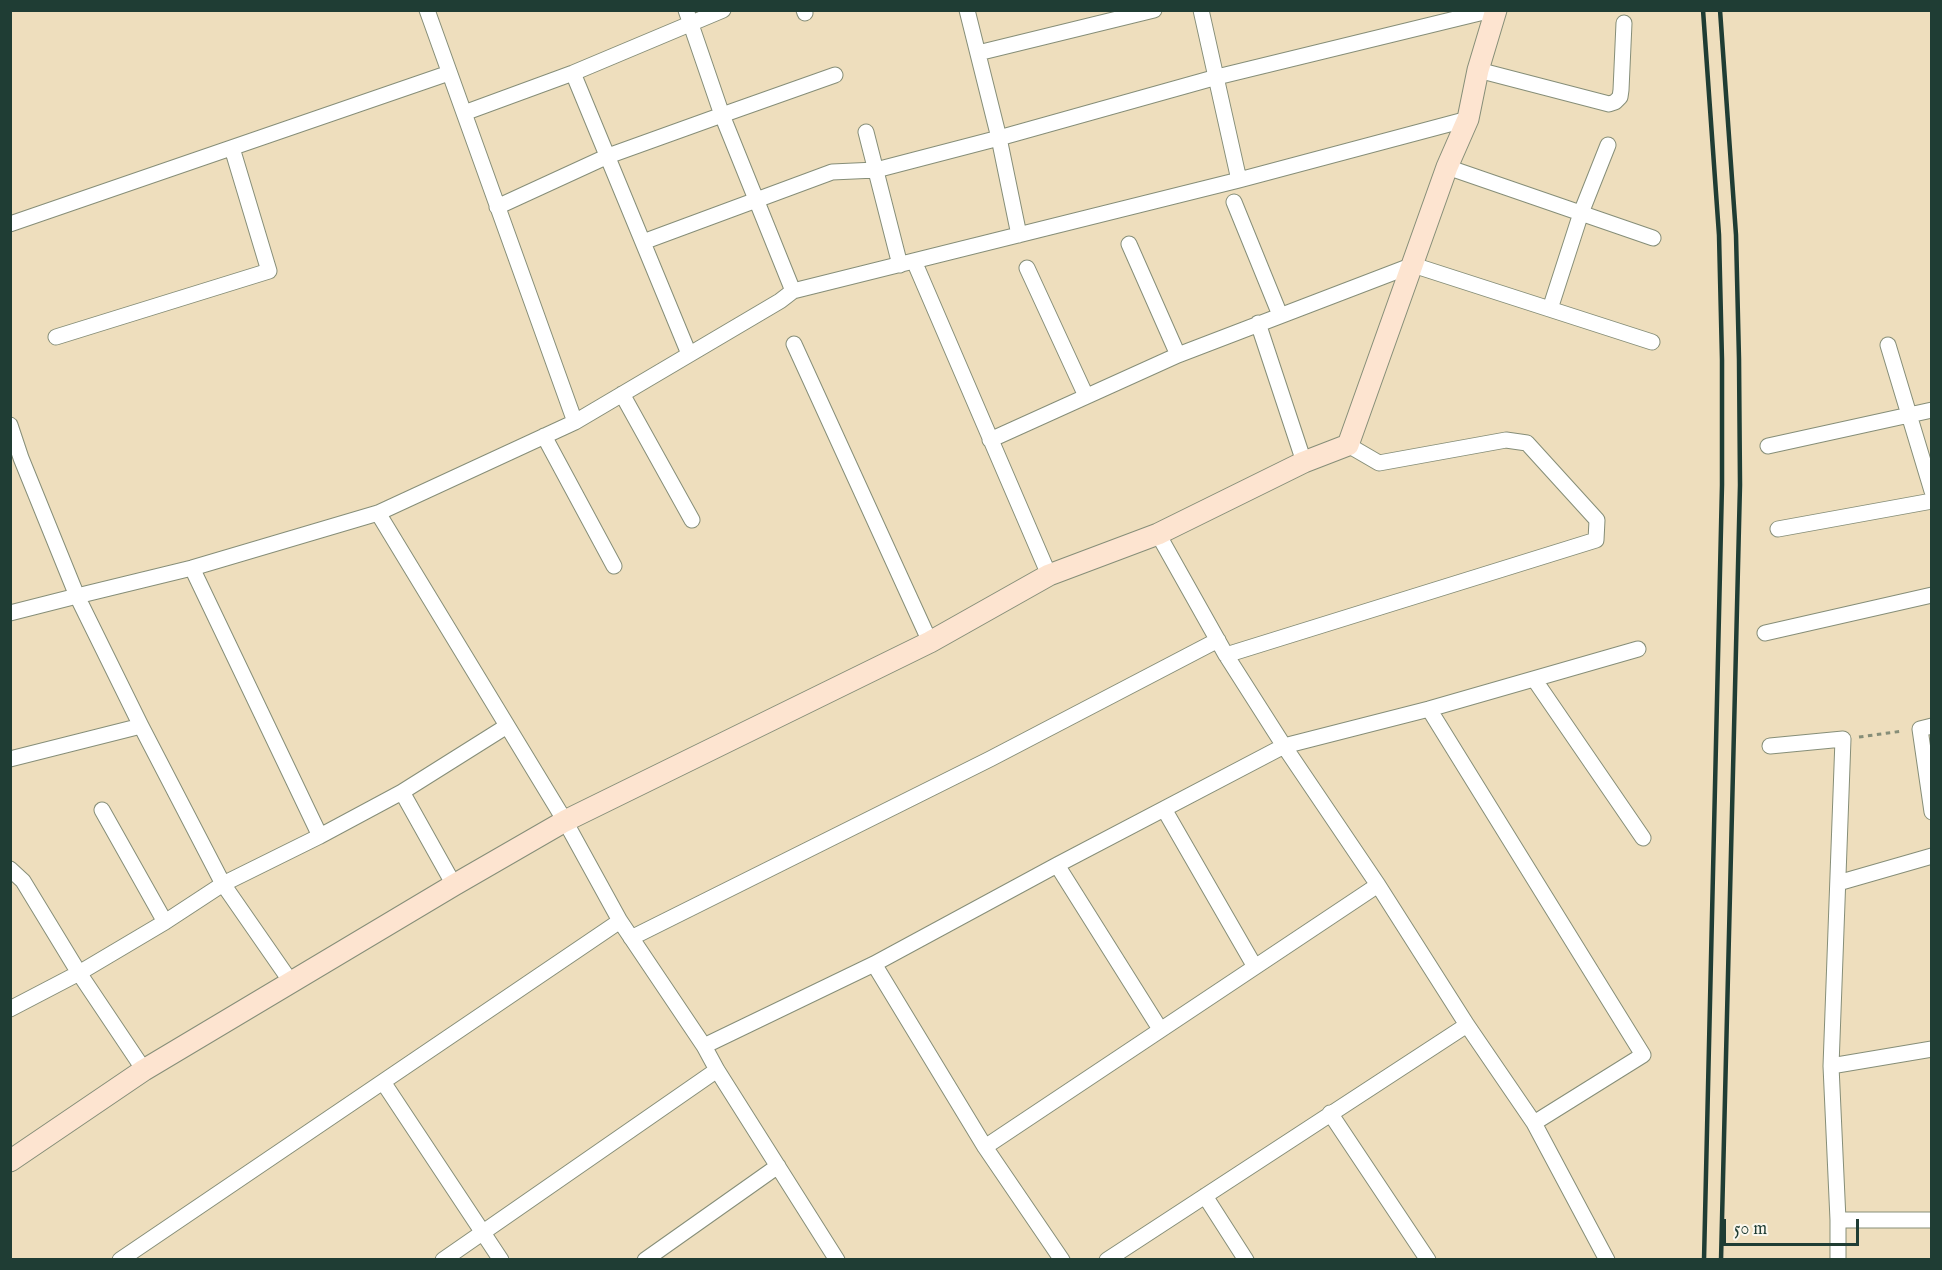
<!DOCTYPE html>
<html>
<head>
<meta charset="utf-8">
<style>
  body { margin:0 }
  #map { position:relative; width:1942px; height:1270px; overflow:hidden; background:#eedebd; font-family:"IM FELL English",serif }
  canvas { display:block }
  .frame { position:absolute; inset:0; border:12px solid #1f3d34; pointer-events:none }
  .scale { position:absolute; left:1723px; top:1219px; width:136px; height:27px; box-sizing:border-box; border:3px solid #1f3d34; border-top:0; padding-left:8px; font-size:18px; line-height:21px; white-space:nowrap; color:#1f3d34; -webkit-text-stroke:4px #fbf7ec; paint-order:stroke }
</style>
</head>
<body>
<div id="map">
<canvas width="1942" height="1270"></canvas>
<div class="frame"></div>
<div class="scale">50 m</div>
</div>
<script>
const context = document.querySelector('canvas').getContext('2d');
context.lineJoin = 'round';
function poly(rows) {
  const path = new Path2D();
  for (const r of rows) {
    path.moveTo(r[0], r[1]);
    for (let i = 2; i < r.length; i += 2) path.lineTo(r[i], r[i + 1]);
  }
  return path;
}
function strokePath(path, color, width, dash) {
  context.strokeStyle = color;
  context.lineWidth = width;
  context.lineCap = dash ? 'butt' : 'round';
  context.setLineDash(dash || []);
  context.stroke(path);
}
const path = poly([
  [1859,737,1903,731]
]);
const street = poly([
  [427,10,575,422],
  [686,10,722,115,835,75],
  [804,10,805,13],
  [1201,10,1239,180],
  [978,53,1154,10],
  [1478,70,1609,104,1615,102,1620,97,1621,90,1624,23],
  [573,73,689,354],
  [464,113,573,73,723,10],
  [866,132,900,265],
  [1447,167,1653,238],
  [1234,202,1280,315],
  [497,207,608,156,722,115,793,291],
  [10,224,449,73],
  [1019,235,999,138,1217,77,1492,10],
  [643,242,832,172,876,170,999,138,967,10],
  [1129,244,1178,355],
  [914,261,1049,575],
  [1027,268,1086,396],
  [1550,309,1581,213,1608,145],
  [1258,323,1304,462],
  [56,337,269,271,232,148],
  [794,344,930,642],
  [1888,345,1932,491],
  [622,394,692,520],
  [10,425,21,458,77,596,10,613],
  [544,436,614,566],
  [990,440,1178,355,1413,265,1652,342],
  [1768,446,1932,410],
  [378,513,565,821,620,921,704,1046,717,1070,837,1260],
  [1778,529,1932,501],
  [1158,534,1226,655,1284,746,1378,885,1467,1025,1534,1123,1607,1260],
  [192,568,320,836],
  [1765,633,1932,595],
  [1226,655,1596,540,1597,520,1527,443,1506,440,1379,463,1348,445],
  [1534,679,1643,838],
  [1429,709,1643,1055,1534,1123],
  [1932,726,1920,729,1932,812],
  [1770,746,1843,739,1831,1066,1838,1220,1838,1260],
  [10,759,141,726],
  [402,792,507,726],
  [1164,809,1255,967],
  [102,810,165,922],
  [1057,865,1160,1029],
  [10,869,23,881,79,973,144,1070],
  [1838,883,1932,856],
  [631,938,990,759,1218,640],
  [874,964,985,1147,1062,1260],
  [291,982,223,884,141,726,77,596,192,568,378,513,575,422,780,301,793,291,1239,180,1468,119],
  [10,1009,79,973,165,922,223,884,320,836,402,792,454,885],
  [704,1046,874,964,1057,865,1284,746,1429,709,1638,649],
  [1831,1066,1932,1049],
  [383,1082,501,1260],
  [1330,1113,1428,1260],
  [985,1147,1378,885],
  [1205,1196,1246,1260],
  [1838,1220,1932,1220],
  [120,1260,620,921],
  [443,1260,717,1070],
  [645,1260,778,1166],
  [1107,1260,1467,1025]
]);
const secondary = poly([
  [10,1161,144,1070,454,885,565,821,930,642,1049,575,1158,534,1304,462,1348,445,1447,167,1468,119,1478,70,1496,10]
]);
const rail = poly([
  [1703,10,1719,235,1722,360,1722,485,1704,1260],
  [1720,10,1736,235,1739,359,1740,485,1721,1260]
]);
strokePath(street, '#868e78', 17);
strokePath(secondary, '#868e78', 23);
strokePath(path, '#868e78', 3, [4.5, 4.5]);
strokePath(street, '#fff', 15);
strokePath(secondary, '#fde4d0', 21);
strokePath(rail, '#1f3d34', 4.5);
</script>
</body>
</html>
